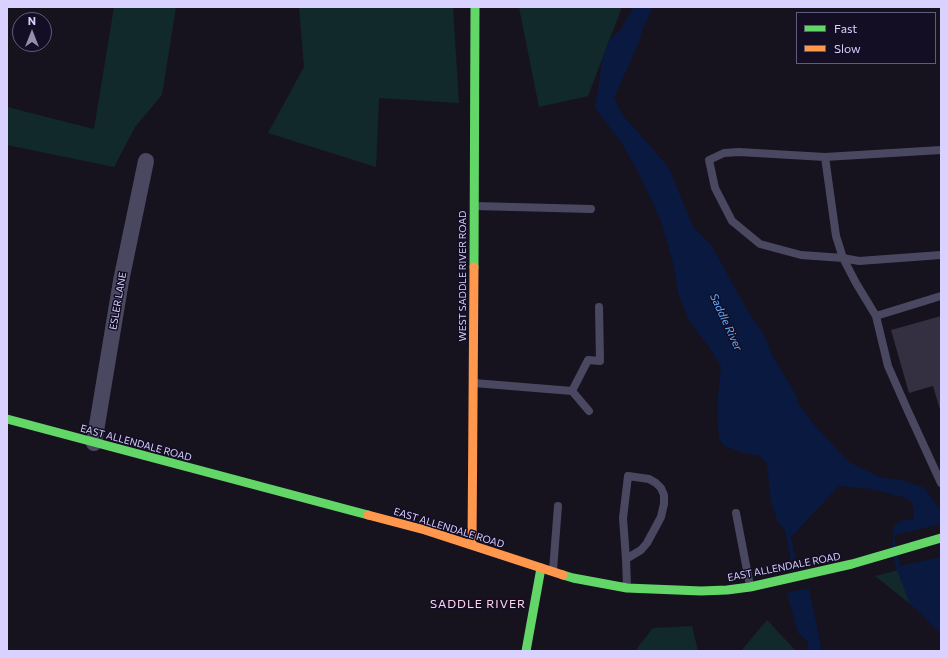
<!DOCTYPE html>
<html>
<head>
<meta charset="utf-8">
<style>
  body { margin:0 }
  #map { position:relative; width:948px; height:658px; overflow:hidden; background:#16131f; font-family:Commissioner,sans-serif }
  canvas { display:block }
  .frame { position:absolute; inset:0; border:8px solid #d9d1ff; pointer-events:none }
  .legend { position:absolute; left:796px; top:12px; width:140px; height:52px; box-sizing:border-box; background:#130e24; border:1px solid #625c7c; margin:0; padding:5px 7px; list-style:none; font-size:12px; color:#d9d1ff }
  .legend li { display:flex; align-items:center; gap:8px; height:20px }
  .legend b { width:20px; border:1px solid #625c7c }
  .north { position:absolute; left:12px; top:12px; width:40px; height:40px; box-sizing:border-box; background:#130e24; border:1px solid #625c7c; border-radius:50%; rotate:0deg; font-size:11px; font-weight:700; line-height:16px; text-align:center; color:#d9d1ff }
  .north::after { content:''; display:block; margin:auto; width:14px; height:18px; background:#958eb1; clip-path:polygon(50% 0,100% 100%,50% 72%,0 100%) }
</style>
</head>
<body>
<div id="map">
<canvas width="948" height="658"></canvas>
<div class="frame"></div>
<ul class="legend">
<li><b style="height:5px;background:#63d668"></b>Fast</li>
<li><b style="height:5px;background:#ff974d"></b>Slow</li>
</ul>
<div class="north">N</div>
</div>
<script>
const context = document.querySelector('canvas').getContext('2d');
context.lineJoin = 'round';
function fillPath(path, color) {
  context.fillStyle = color;
  context.fill(path, 'evenodd');
}
function poly(rows) {
  const path = new Path2D();
  for (const r of rows) {
    path.moveTo(r[0], r[1]);
    for (let i = 2; i < r.length; i += 2) path.lineTo(r[i], r[i + 1]);
  }
  return path;
}
function strokePath(path, color, width, dash) {
  context.strokeStyle = color;
  context.lineWidth = width;
  context.lineCap = dash ? 'butt' : 'round';
  context.setLineDash(dash || []);
  context.stroke(path);
}
function write(font, color, halo, rows, align = 'center') {
  context.font = font + ' Commissioner,sans-serif';
  context.lineWidth = 3;
  context.setLineDash([]);
  context.textBaseline = 'middle';
  context.strokeStyle = halo;
  context.fillStyle = color;
  for (const [text, x, y, turn = 0] of rows) {
    context.save();
    context.translate(x, y);
    context.rotate((+turn || 0) * Math.PI / 180);
    context.textAlign = isNaN(turn) ? turn : align;
    if (halo) context.strokeText(text, 0, 0);
    context.fillText(text, 0, 0);
    context.restore();
  }
}
const green = poly([
  [114,7,176,7,162,95,135,127,114,167,7,145,7,107,94,129],
  [299,7,453,7,459,103,379,98,376,167,268,133,304,67],
  [519,7,622,7,588,96,539,107],
  [941,559,932,621,875,576],
  [767,620,796,651,741,651],
  [692,626,698,651,635,651,653,628]
]);
const water = poly([
  [634,7,653,7,643,28,638,45,614,98,624,117,639,133,669,168,693,227,712,246,747,310,765,336,772,355,795,393,798,403,816,427,849,462,882,478,898,479,923,487,941,510,941,634,909,602,895,565,892,548,894,526,902,520,913,519,914,512,912,503,906,498,871,489,839,486,791,537,778,522,771,502,767,464,760,456,741,452,724,446,719,438,717,408,721,366,711,350,689,320,678,293,674,267,661,221,638,172,622,144,595,108,603,56,610,39,620,30],
  [809,588,819,637,822,651,809,651,807,641,798,633,787,593]
]);
const pier = poly([
  [941,524,941,557,900,566,894,535]
]);
const stream = poly([
  [787,528,793,558]
]);
const building = poly([
  [941,316,941,413,933,386,909,393,891,330]
]);
const lane = poly([
  [941,150,825,157,836,236,843,258,859,261,941,255],
  [825,157,739,152,724,153,709,160,715,188,732,221,760,244,801,255,843,258,856,283,876,316],
  [475,206,591,209],
  [941,296,876,316,888,366,907,409,941,483],
  [474,383,572,391],
  [589,411,572,391,588,360,600,361,599,307],
  [736,513,750,586],
  [626,559,641,550,647,543,661,517,664,504,664,495,661,488,656,483,649,479,628,476,623,518,626,559,627,586],
  [553,570,558,506]
]);
const street = poly([
  [94,443,121,281,146,161]
]);
const fast = poly([
  [474,267,475,7],
  [7,419,368,515],
  [563,575,573,578,627,588,701,591,727,590,750,587,852,564,941,538],
  [526,651,541,568]
]);
const slow = poly([
  [368,515,425,530,563,575],
  [472,545,474,267]
]);
const streetNames = [
  ["WEST SADDLE RIVER ROAD",463,276,-90],
  ["ESLER LANE",118,301,-80],
  ["EAST ALLENDALE ROAD",136,443,15],
  ["EAST ALLENDALE ROAD",449,528,17],
  ["EAST ALLENDALE ROAD",784,567,-11]
];
const waterNames = [
  ["Saddle River",726,322,65]
];
const quarterNames = [
  ["SADDLE RIVER",478,604]
];
fillPath(green, '#12292c');
fillPath(water, '#0a193f');
fillPath(pier, '#16131f');
strokePath(stream, '#0a193f', 5);
fillPath(building, '#343041');
strokePath(lane, '#4a4860', 8);
strokePath(street, '#4a4860', 16);
strokePath(fast, '#63d668', 9);
strokePath(slow, '#ff974d', 9);
write('10px', '#d9d1ff', '#130e24', streetNames);
write('italic 11px', '#5fabff', '#130e24', waterNames);
context.letterSpacing = '1px';
write('12px', '#ffd3ec', '#130e24', quarterNames);
context.letterSpacing = '0px';
</script>
</body>
</html>
